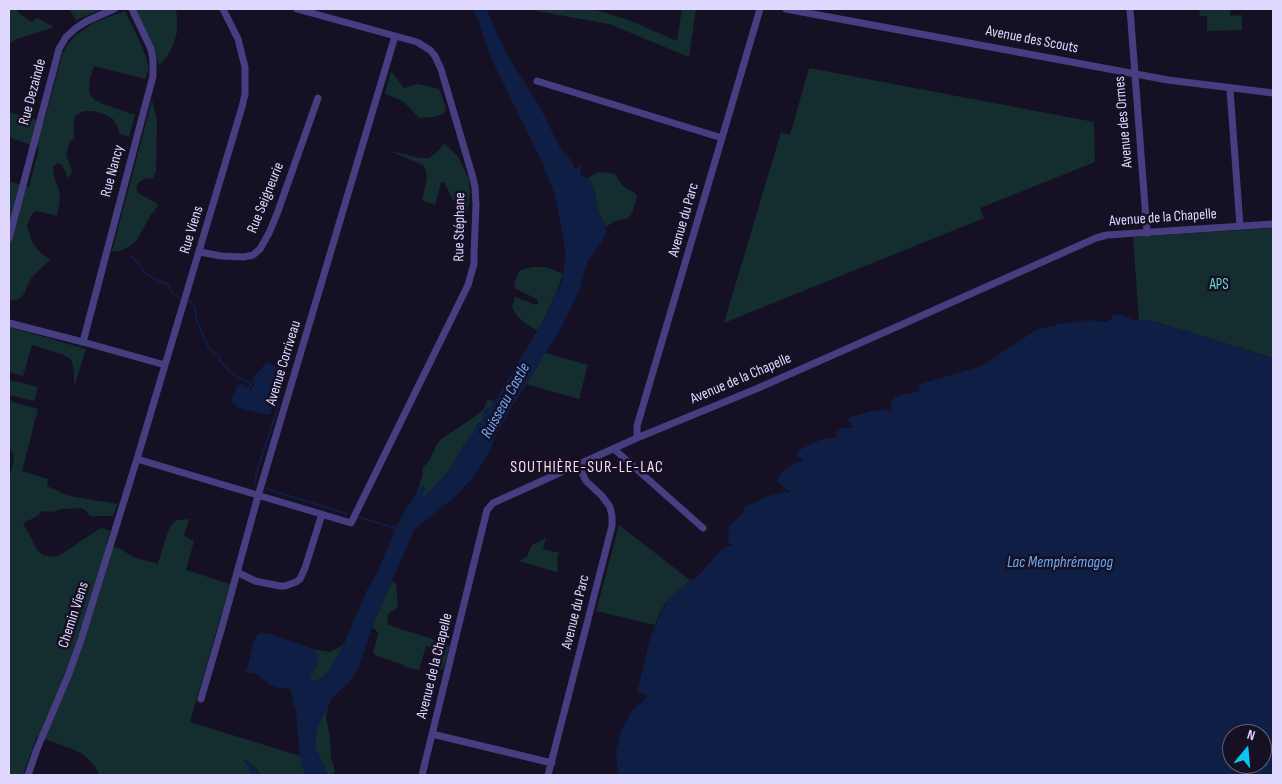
<!DOCTYPE html>
<html>
<head>
<meta charset="utf-8">
<style>
  body { margin:0 }
  #map { position:relative; width:1282px; height:784px; overflow:hidden; background:#161025; font-family:"Sofia Sans Condensed",sans-serif }
  canvas { display:block }
  .frame { position:absolute; inset:0; border:10px solid #dfd7fd; pointer-events:none }
  .north { position:absolute; left:1222px; top:724px; width:50px; height:50px; box-sizing:border-box; background:#161025; border:1px solid #66607b; border-radius:50%; rotate:17deg; font-size:14px; font-weight:700; line-height:20px; text-align:center; color:#dfd7fd }
  .north::after { content:''; display:block; margin:auto; width:18px; height:22px; background:#0ec5f1; clip-path:polygon(50% 0,100% 100%,50% 72%,0 100%) }
</style>
</head>
<body>
<div id="map">
<canvas width="1282" height="784"></canvas>
<div class="frame"></div>
<div class="north">N</div>
</div>
<script>
const context = document.querySelector('canvas').getContext('2d');
context.lineJoin = 'round';
function fillPath(path, color) {
  context.fillStyle = color;
  context.fill(path, 'evenodd');
}
function poly(rows) {
  const path = new Path2D();
  for (const r of rows) {
    path.moveTo(r[0], r[1]);
    for (let i = 2; i < r.length; i += 2) path.lineTo(r[i], r[i + 1]);
  }
  return path;
}
function strokePath(path, color, width, dash) {
  context.strokeStyle = color;
  context.lineWidth = width;
  context.lineCap = dash ? 'butt' : 'round';
  context.setLineDash(dash || []);
  context.stroke(path);
}
function write(font, color, halo, rows, align = 'center') {
  context.font = font + ' "Sofia Sans Condensed",sans-serif';
  context.lineWidth = 5;
  context.setLineDash([]);
  context.textBaseline = 'middle';
  context.strokeStyle = halo;
  context.fillStyle = color;
  for (const [text, x, y, turn = 0] of rows) {
    context.save();
    context.translate(x, y);
    context.rotate((+turn || 0) * Math.PI / 180);
    context.textAlign = isNaN(turn) ? turn : align;
    if (halo) context.strokeText(text, 0, 0);
    context.fillText(text, 0, 0);
    context.restore();
  }
}
const green = poly([
  [9,9,19,9,17,12,32,22,37,18,54,27,17,39,9,44],
  [69,9,103,9,76,20],
  [136,9,176,9,177,17,177,32,174,43,167,57,159,65,156,53],
  [526,9,586,9,599,11,626,19,677,41,682,9,696,9,689,57,609,24],
  [1199,9,1230,9,1230,16,1242,15,1242,30,1207,31,1207,16,1200,16],
  [125,11,142,46,148,64,149,68,145,79,94,66,90,79,89,88,90,95,95,100,103,104,135,115,129,137,120,134,117,126,113,119,104,114,94,111,84,111,76,115,74,121,74,139,70,141,66,155,72,170,71,174,68,178,62,165,57,163,53,167,54,177,59,190,60,199,57,216,37,211,33,213,29,220,27,227,33,244,40,252,50,260,32,277,28,284,25,293,19,299,9,301,9,181,29,187,39,148,9,137,9,112,44,122,63,52,69,43,76,35,93,23],
  [809,68,1094,122,1095,162,980,208,984,218,724,323,781,132,790,135],
  [391,71,404,88,418,84,439,89,446,107,444,113,435,117,419,118,405,103,398,99,385,94],
  [152,100,157,120,156,171,153,178,144,179,138,183,136,189,138,193,158,204,157,207,150,216,137,240,130,246,120,251,112,251],
  [444,143,459,158,469,179,470,192,469,203,466,215,462,217,444,182,441,182,435,205,422,200,427,178,426,170,423,165,390,151,420,158,429,158,438,151],
  [602,172,615,174,621,184,625,188,635,193,637,197,633,211,631,215,628,218,613,222,606,227,598,210,594,190,591,181,587,179,596,173],
  [1273,228,1273,358,1153,321,1139,320,1133,237],
  [532,267,545,267,552,269,563,274,556,293,538,331,526,324,517,316,512,307,515,297,536,305,538,303,538,300,515,288,514,285,518,273,521,270],
  [9,327,86,349,74,387,74,373,72,362,69,358,61,354,32,345,23,376,9,372],
  [545,353,588,365,579,399,526,384],
  [9,380,38,387,34,401,9,395],
  [488,399,494,401,492,406,490,408,485,410,482,420,480,423,477,424,476,429,464,445,447,473,425,497,421,498,425,488,422,486,416,495,423,474,423,467,429,461,436,446,440,440,481,412,484,409],
  [9,401,38,409,22,471,48,479,47,486,64,494,75,497,117,504,113,516,90,516,86,511,82,508,60,509,53,512,43,511,36,517,23,523,38,551,43,555,49,556,54,557,60,555,99,529,102,528,110,531,106,544,121,549,133,557,158,564,168,531,171,525,177,520,189,519,184,536,194,541,186,570,230,584,190,722,300,756,305,775,261,775,256,768,247,761,243,760,250,768,252,775,100,775,94,765,83,754,72,749,37,736,23,775,9,775,9,478,14,459,13,454,9,447],
  [619,525,690,580,665,604,659,614,655,625,596,611],
  [546,538,543,549,559,553,557,559,558,570,557,572,519,561,527,556,532,545],
  [392,581,396,584,398,607,388,614,387,620,388,624,394,627,430,638,436,642,450,646,443,670,436,668,440,650,426,646,419,670,406,667,401,664,375,655,373,653,378,634,376,630,372,627],
  [345,642,336,660,330,669,324,677,312,682,310,676,317,664,317,656,313,649,330,652,340,647],
  [329,703,326,717,330,738,331,757,335,771,333,775,328,775,316,749,316,732,318,725]
]);
const water = poly([
  [473,9,486,9,507,55,540,107,561,150,570,159,576,169,582,165,583,166,580,169,580,173,583,177,591,181,594,190,598,210,606,227,606,233,602,241,587,263,580,289,561,328,506,417,495,436,491,449,475,475,457,495,414,530,372,627,359,667,355,675,349,682,333,697,318,725,316,732,316,749,328,775,305,775,300,756,296,712,290,689,278,688,272,686,256,674,246,672,255,638,260,633,270,634,313,649,317,656,318,660,317,664,310,676,311,680,313,682,324,677,336,660,341,651,367,590,377,573,395,530,407,507,422,486,424,486,425,488,421,498,425,497,442,479,447,473,469,437,476,429,476,425,480,423,482,420,486,409,490,408,492,406,542,323,562,281,566,253,555,195,542,162,490,56,475,12],
  [1114,315,1121,315,1133,320,1146,320,1153,321,1273,358,1273,775,618,775,616,751,619,738,622,729,633,709,643,702,647,696,646,694,637,693,651,635,662,610,671,598,690,580,694,579,699,575,719,552,728,546,734,546,728,542,729,527,744,511,744,507,769,496,786,492,789,493,790,492,776,481,786,468,796,463,801,461,802,462,803,460,796,455,801,449,820,440,836,437,837,435,835,433,842,428,853,428,848,418,854,416,872,411,884,410,892,411,890,404,894,398,900,395,920,391,918,387,921,384,984,365,1002,352,1038,329,1057,325,1057,324,1077,322,1087,320,1106,322,1109,321],
  [1232,734,1262,734,1262,764,1232,764],
  [266,363,269,363,281,368,284,371,270,414,267,415,237,407,232,402,231,400,238,385,245,385,245,389,247,388,251,390,255,383,252,379],
  [242,759,247,761,256,769,261,775,252,775,249,768]
]);
const stream = poly([
  [130,256,138,262,145,273,153,278,167,284,172,292,180,298],
  [190,301,194,305,197,322,200,327,201,331,209,348,220,357,220,360,231,373,239,378,252,383,247,390],
  [255,485,256,474,279,404,272,402],
  [267,489,347,514],
  [359,517,398,529]
]);
const minor = poly([
  [786,9,1168,80,1273,93],
  [1130,9,1147,233],
  [537,81,722,138],
  [1230,89,1240,226],
  [9,238,59,49,66,37,76,28,87,21,114,9],
  [200,252,221,256,244,257,253,255,260,249,269,233,277,214,318,98],
  [9,323,83,342,165,365],
  [83,342,153,76,153,59,151,49,132,9],
  [637,438,637,426,760,9],
  [614,449,703,528],
  [137,459,351,523,468,285,474,264,474,254,476,205,475,187,473,178,441,69,435,56,430,50,417,42,297,9],
  [237,572,255,581,280,586,285,586,296,582,300,579,305,568,322,514],
  [201,699,222,627,258,496,395,36],
  [432,734,552,763],
  [28,775,37,749,68,676,81,640,137,459,242,107,245,94,245,67,238,39,223,9],
  [422,775,487,510,493,503,637,438,756,389,903,324,1096,238,1107,235,1273,224],
  [548,775,612,526,612,516,610,507,602,496,586,481,582,473,581,464]
]);
const streetNames = [
  ["Avenue des Scouts",1032,40,11],
  ["Rue Dezainde",33,92,-75],
  ["Avenue des Ormes",1124,122,-95],
  ["Rue Nancy",113,171,-75],
  ["Rue Seigneurie",266,198,-68],
  ["Avenue de la Chapelle",1163,218,-4],
  ["Avenue du Parc",684,220,-74],
  ["Rue Stéphane",460,227,-89],
  ["Rue Viens",192,230,-73],
  ["Avenue Corriveau",284,363,-73],
  ["Avenue de la Chapelle",741,379,-23],
  ["Avenue du Parc",576,612,-76],
  ["Chemin Viens",74,615,-72],
  ["Avenue de la Chapelle",435,666,-76]
];
const parkNames = [
  ["APS",1219,285]
];
const waterNames = [
  ["Ruisseau Castle",506,401,-61],
  ["Lac Memphrémagog",1060,563]
];
const neighbourhoodNames = [
  ["SOUTHIÈRE-SUR-LE-LAC",587,468]
];
fillPath(green, '#142d2f');
fillPath(water, '#0f1e45');
strokePath(stream, '#0f1e45', 2);
strokePath(minor, '#473e81', 7);
write('15px', '#dfd7fd', '#161025', streetNames);
write('15px', '#67d9c7', '#161025', parkNames);
write('italic 16px', '#6ba9f7', '#161025', waterNames);
context.letterSpacing = '1px';
write('16px', '#fdd9ec', '#161025', neighbourhoodNames);
context.letterSpacing = '0px';
</script>
</body>
</html>
